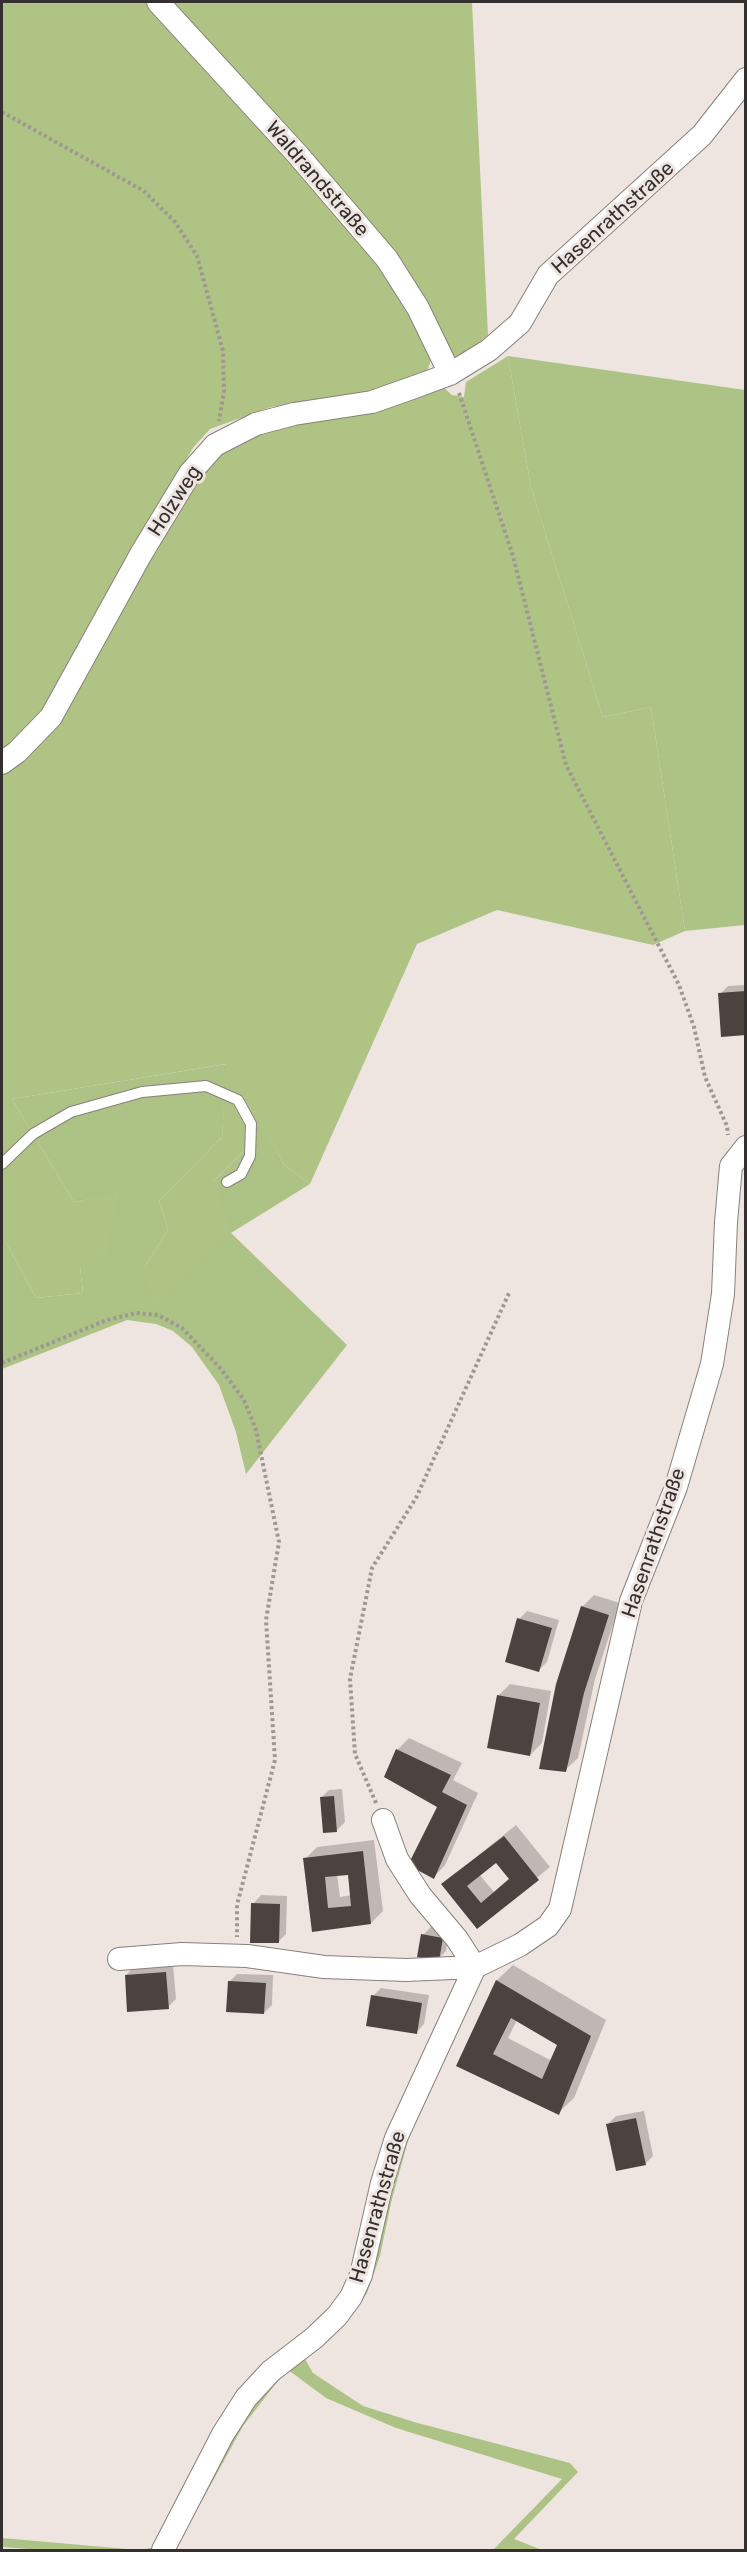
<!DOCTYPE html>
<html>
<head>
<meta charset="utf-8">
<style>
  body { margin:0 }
  #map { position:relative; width:747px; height:2552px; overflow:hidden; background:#efe5e0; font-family:Rubik,sans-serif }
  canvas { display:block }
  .frame { position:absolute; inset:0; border:3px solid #34302f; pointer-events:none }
</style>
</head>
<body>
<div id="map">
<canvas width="747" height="2552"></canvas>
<div class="frame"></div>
</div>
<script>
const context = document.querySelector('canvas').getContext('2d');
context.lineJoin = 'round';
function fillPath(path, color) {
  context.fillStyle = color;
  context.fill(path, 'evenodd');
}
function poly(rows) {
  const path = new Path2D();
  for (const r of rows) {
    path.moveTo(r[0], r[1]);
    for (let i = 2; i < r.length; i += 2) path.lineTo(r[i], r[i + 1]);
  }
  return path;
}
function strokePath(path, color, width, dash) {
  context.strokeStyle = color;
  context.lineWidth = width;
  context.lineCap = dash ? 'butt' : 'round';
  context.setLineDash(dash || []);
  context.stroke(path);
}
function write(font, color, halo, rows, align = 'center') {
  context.font = font + ' Rubik,sans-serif';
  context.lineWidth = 6;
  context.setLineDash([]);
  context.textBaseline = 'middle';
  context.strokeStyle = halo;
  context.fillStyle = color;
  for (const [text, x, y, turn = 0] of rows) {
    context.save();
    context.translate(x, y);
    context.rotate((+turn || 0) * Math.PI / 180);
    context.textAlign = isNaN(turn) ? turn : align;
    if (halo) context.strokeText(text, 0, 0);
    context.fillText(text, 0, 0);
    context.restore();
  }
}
const green = poly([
  [508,356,745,390,745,925,685,931,651,707,603,717,531,487],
  [227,1064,222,1137,159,1201,168,1230,143,1269,213,1182,244,1151,255,1110,284,1165,310,1184,231,1233,347,1345,246,1474,236,1432,219,1385,192,1347,173,1331,156,1324,127,1320,2,1369,2,1241,5,1241,36,1298,83,1293,80,1267,118,1194,74,1202,12,1099],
  [424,2097,407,2144,391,2203,380,2256,367,2293,344,2325,305,2359,313,2373,363,2406,414,2422,570,2463,578,2472,514,2539,542,2550,493,2550,562,2479,396,2428,326,2398,287,2369,243,2426,175,2550,43,2550,2,2547,2,2538,138,2550,157,2547,192,2476,309,2328,339,2298]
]);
const forest = poly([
  [2,2,145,2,342,217,401,293,431,360,426,375,374,392,271,407,210,429,193,448,144,531,44,715,2,750],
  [172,2,472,2,488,335,461,357,449,356],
  [508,356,531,487,603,717,651,707,685,931,653,945,497,910,417,944,310,1184,284,1165,255,1111,244,1151,213,1182,231,1233,154,1304,143,1269,168,1230,159,1201,222,1137,226,1064,12,1099,74,1202,118,1193,106,1256,80,1267,83,1293,36,1298,5,1241,2,1241,2,769,64,712,191,489,219,452,245,438,442,386,452,395,464,397,466,382]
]);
const shadow = poly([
  [746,985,746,1034,720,994,728,986],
  [594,1595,620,1603,595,1679,578,1758,565,1770,582,1607],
  [527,1611,559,1620,547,1662,539,1670,519,1619],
  [510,1684,551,1691,542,1743,530,1755,498,1696],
  [409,1738,462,1763,453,1780,478,1793,445,1865,433,1878,439,1807,397,1750],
  [342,1789,345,1822,337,1830,321,1798,329,1790],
  [516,1825,550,1867,477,1927,443,1884],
  [496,1861,510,1878,494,1892,479,1874],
  [374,1840,383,1911,371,1923,313,1930,305,1859,317,1847],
  [349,1873,352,1895,340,1897,337,1874],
  [261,1895,287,1896,286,1934,278,1942,253,1904],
  [431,1927,450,1930,446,1951,438,1959,423,1935],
  [173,1965,176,1999,168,2007,126,1975,134,1967],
  [513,1965,606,2020,574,2098,558,2113,458,2065,497,1980],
  [517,2020,559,2044,552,2061,508,2038],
  [237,1974,273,1975,272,2005,264,2013,229,1982],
  [381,1988,429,1995,424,2024,416,2033,373,1996],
  [644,2111,653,2156,645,2164,608,2124,616,2116]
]);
const building = poly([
  [746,991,746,1035,721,1037,718,993],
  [581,1606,609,1615,584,1693,566,1772,539,1769,556,1684],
  [517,1618,552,1628,539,1672,505,1662],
  [497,1695,540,1703,530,1756,487,1748],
  [396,1749,451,1775,442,1792,467,1805,434,1879,408,1865,437,1807,384,1777],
  [334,1796,337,1832,323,1833,320,1797],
  [504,1836,539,1880,477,1929,441,1884],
  [496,1863,509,1879,481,1903,467,1886],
  [363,1851,371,1924,312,1932,303,1858],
  [348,1875,351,1906,328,1908,325,1877],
  [251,1903,280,1904,279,1943,250,1943],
  [421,1934,443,1938,439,1961,417,1957],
  [166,1972,169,2009,127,2012,125,1975],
  [496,1980,591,2036,559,2115,456,2066],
  [511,2018,557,2045,542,2079,493,2054],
  [228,1981,266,1983,264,2014,226,2012],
  [371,1995,422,2003,417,2034,366,2026],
  [636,2118,646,2165,616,2171,606,2124]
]);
const path = poly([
  [2,112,144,191,175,222,197,256,223,351,224,391,219,421],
  [459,393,513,556,566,765,679,985,694,1027,705,1077,727,1126,728,1135],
  [2,1363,107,1320,136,1313,158,1315,182,1328,221,1369,244,1400,256,1430,279,1542,266,1620,275,1760,237,1905,237,1937],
  [376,1803,355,1754,350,1679,372,1568,416,1498,510,1291]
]);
const service = poly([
  [2,1164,33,1134,71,1112,142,1092,206,1086,238,1100,251,1124,250,1156,241,1174,227,1182]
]);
const minor = poly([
  [158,2,298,155,387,259,418,308,450,374],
  [2,763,17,752,51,717,141,554,190,473,215,445,256,424,294,414,372,402,409,389,450,374,489,350,520,323,548,275,702,135,746,79],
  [383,1820,397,1859,420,1895,457,1939,475,1967],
  [119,1959,182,1954,247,1956,324,1967,406,1970,475,1967],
  [163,2550,223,2434,246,2398,271,2371,314,2338,337,2316,351,2297,361,2275,382,2183,396,2138,475,1967,520,1945,548,1926,560,1909,631,1601,676,1487,712,1364,723,1294,726,1222,731,1166,746,1147]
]);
const streetNames = [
  ["Waldrandstraße",317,179,49],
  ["Hasenrathstraße",613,218,-42],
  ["Holzweg",175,501,-57],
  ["Hasenrathstraße",654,1543,-71],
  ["Hasenrathstraße",378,2207,-74]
];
fillPath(green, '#adc285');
fillPath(forest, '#afc484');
fillPath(shadow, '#0003');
fillPath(building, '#4a433f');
strokePath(service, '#88807b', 12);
strokePath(minor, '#88807b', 24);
strokePath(path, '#9e9793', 4, [3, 3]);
strokePath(service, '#fff', 10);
strokePath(minor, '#fff', 22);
write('20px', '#34302f', '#efe5e0', streetNames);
</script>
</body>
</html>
